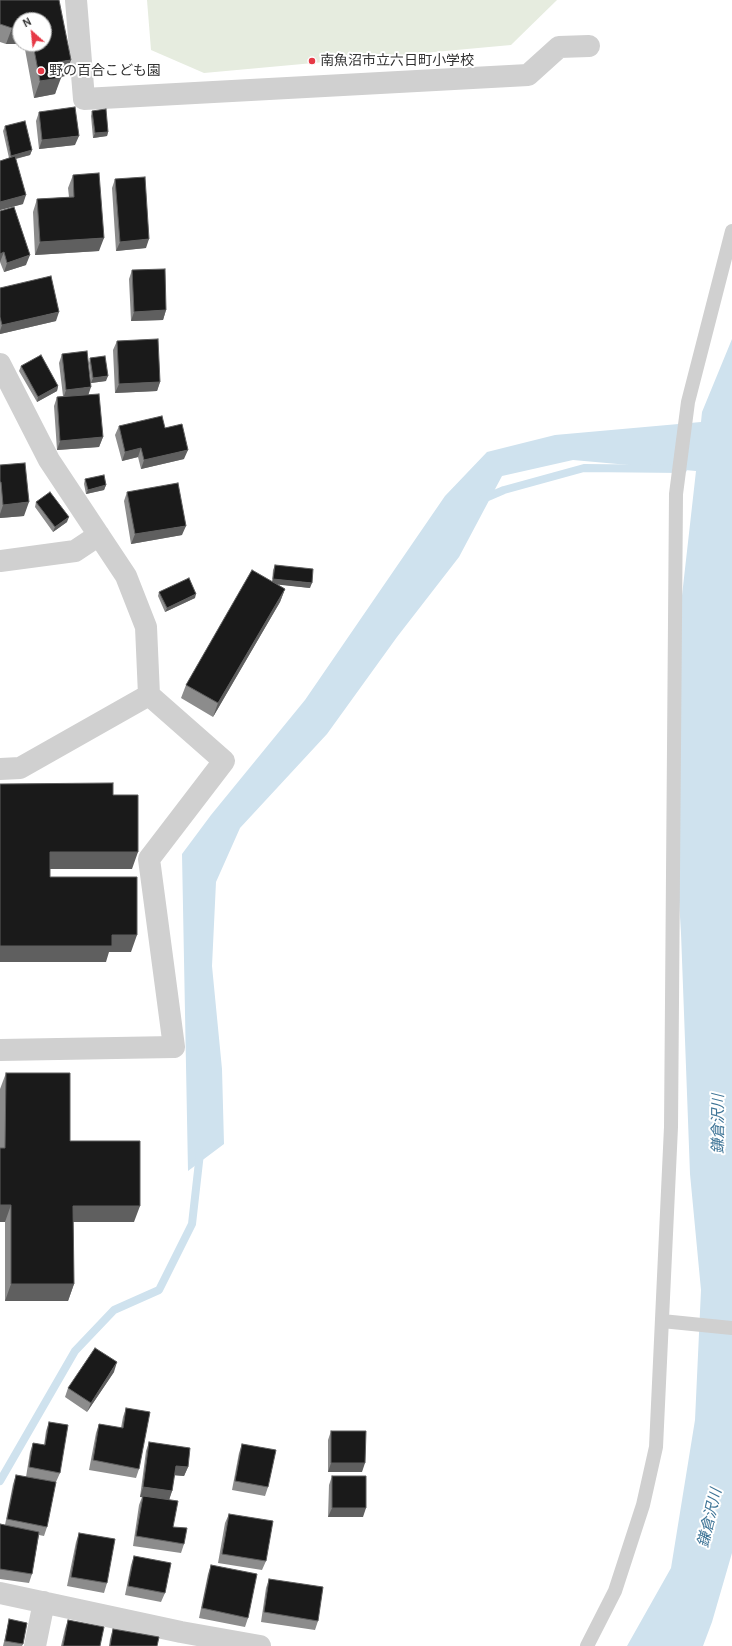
<!DOCTYPE html>
<html>
<head>
<meta charset="utf-8">
<style>
  body { margin:0 }
  #map { position:relative; width:732px; height:1646px; overflow:hidden; background:#fff; font-family:Cabin,sans-serif }
  canvas { display:block }
  .north { position:absolute; left:12px; top:12px; width:40px; height:40px; box-sizing:border-box; background:#fff; border:1px solid #adadad; border-radius:50%; rotate:333deg; font-size:11px; font-weight:700; line-height:16px; text-align:center; color:#333 }
  .north::after { content:''; display:block; margin:auto; width:14px; height:18px; background:#e63946; clip-path:polygon(50% 0,100% 100%,50% 72%,0 100%) }
</style>
</head>
<body>
<div id="map">
<canvas width="732" height="1646"></canvas>
<div class="north">N</div>
</div>
<script>
const context = document.querySelector('canvas').getContext('2d');
context.lineJoin = 'round';
function fillPath(path, color) {
  context.fillStyle = color;
  context.fill(path, 'evenodd');
}
function poly(rows) {
  const path = new Path2D();
  for (const r of rows) {
    path.moveTo(r[0], r[1]);
    for (let i = 2; i < r.length; i += 2) path.lineTo(r[i], r[i + 1]);
  }
  return path;
}
function strokePath(path, color, width, dash) {
  context.strokeStyle = color;
  context.lineWidth = width;
  context.lineCap = dash ? 'butt' : 'round';
  context.setLineDash(dash || []);
  context.stroke(path);
}
function write(font, color, halo, rows, align = 'center') {
  context.font = font + ' Cabin,"Noto Sans JP",sans-serif';
  context.lineWidth = 4;
  context.setLineDash([]);
  context.textBaseline = 'middle';
  context.strokeStyle = halo;
  context.fillStyle = color;
  for (const [text, x, y, turn = 0] of rows) {
    context.save();
    context.translate(x, y);
    context.rotate((+turn || 0) * Math.PI / 180);
    context.textAlign = isNaN(turn) ? turn : align;
    if (halo) context.strokeText(text, 0, 0);
    context.fillText(text, 0, 0);
    context.restore();
  }
}
const green = poly([
  [147,0,557,0,511,45,204,73,151,50]
]);
const water = poly([
  [732,339,732,1553,712,1622,703,1646,627,1646,671,1568,695,1420,701,1290,690,1174,681,933,668,720,696,471,573,460,502,476,459,557,397,637,327,734,240,828,216,882,212,966,222,1069,224,1144,188,1171,182,854,211,815,305,700,445,496,487,452,555,435,701,422,702,412]
]);
const stream = poly([
  [483,499,504,490,584,468,683,469],
  [0,1481,75,1351,114,1310,159,1290,192,1224,200,1153]
]);
const service = poly([
  [662,1321,732,1328],
  [587,1646,615,1591,643,1505,656,1447,671,1127,676,494,688,402,732,231]
]);
const minor = poly([
  [76,0,84,99,528,75,559,47,589,46],
  [0,364,49,460,126,576,146,627,149,695],
  [0,561,75,551,99,535],
  [0,769,20,768,149,695,224,761,149,859,174,1047,0,1050],
  [0,1593,181,1632,260,1646],
  [35,1646,44,1602]
]);
const wall = poly([
  [0,0,59,0,65,76,60,77,55,94,34,98,24,44,44,44,44,20,20,20,20,44,6,44,0,42],
  [92,111,108,132,107,136,93,138,91,116],
  [39,112,75,145,39,149,36,121],
  [5,126,32,150,30,155,16,159,23,204,0,210,0,161,9,158,3,131],
  [73,175,99,251,35,255,33,212,37,199,69,197,68,188],
  [115,179,146,248,116,251,112,188],
  [0,211,26,265,4,272,0,262],
  [132,270,166,310,163,320,131,321,129,279],
  [0,288,56,321,0,334],
  [117,341,160,382,157,391,115,393,113,350],
  [62,354,88,394,103,437,99,447,57,450,54,406,57,397,63,396,59,363],
  [90,358,106,381,91,383,89,363],
  [21,366,58,386,57,391,37,402,19,371],
  [119,426,165,428,184,459,141,469,138,457,122,461,115,435],
  [0,465,24,516,0,518],
  [85,479,106,485,104,490,86,494,84,484],
  [127,492,182,535,131,544,124,501],
  [36,502,67,522,53,532,35,507],
  [275,565,310,588,277,584,285,589,280,602,213,717,181,698,186,685,272,582,273,570],
  [159,592,195,598,165,612,158,596],
  [6,1073,70,1141,134,1222,73,1222,74,1284,68,1301,5,1301,5,1222,0,1222,0,1089],
  [114,1372,87,1412,65,1397,68,1388],
  [126,1408,139,1469,136,1478,89,1470,96,1433,99,1424,121,1428,123,1417],
  [49,1422,60,1473,56,1482,26,1477,30,1452,33,1443,44,1445,46,1431],
  [331,1431,362,1472,328,1472,328,1440],
  [149,1442,188,1467,184,1476,174,1475,172,1491,169,1500,173,1527,184,1544,181,1553,133,1546,139,1505,142,1497,140,1497,146,1451],
  [242,1444,268,1487,265,1496,232,1490,239,1453],
  [16,1475,47,1527,44,1536,39,1535,32,1574,29,1583,0,1579,0,1524,5,1525,13,1484],
  [332,1476,363,1517,328,1517,329,1485],
  [229,1514,266,1561,262,1570,218,1563,225,1523],
  [79,1533,107,1583,104,1593,67,1586,76,1542],
  [134,1556,165,1593,161,1602,125,1595,131,1565],
  [211,1565,248,1618,245,1627,199,1618,208,1574],
  [269,1579,318,1621,315,1630,261,1622,266,1588],
  [9,1619,23,1644,22,1646,3,1646,8,1624],
  [68,1620,100,1646,61,1646,65,1629],
  [113,1629,157,1646,109,1646,110,1639]
]);
const shadedWall = poly([
  [20,27,20,44,6,44,12,28],
  [71,60,65,76,52,79,58,62],
  [61,78,55,94,34,98,40,81],
  [108,132,107,136,93,138,95,133],
  [79,136,75,145,39,149,42,140],
  [32,150,30,155,10,160,11,156],
  [26,195,23,204,0,210,0,202],
  [104,238,99,251,35,255,40,242],
  [149,239,146,248,116,251,120,242],
  [4,252,0,262,0,254],
  [30,255,26,265,4,272,7,263],
  [166,310,163,320,131,321,134,312],
  [59,312,56,321,0,334,0,331,2,325],
  [108,376,106,381,91,383,93,378],
  [160,382,157,391,115,393,119,384],
  [58,386,57,391,37,402,38,397],
  [91,387,88,396,63,399,66,390],
  [103,437,99,447,57,450,60,441],
  [141,448,138,457,122,461,125,452],
  [188,450,184,459,141,469,144,460],
  [106,485,104,490,86,494,88,490],
  [29,502,24,516,0,518,0,514,3,505],
  [69,517,67,522,53,532,55,527],
  [186,526,182,535,131,544,135,534],
  [273,579,312,583,310,588,272,584],
  [285,589,280,602,213,717,218,703],
  [196,594,195,598,165,612,167,608],
  [50,852,138,852,132,869,44,869],
  [112,935,137,935,131,952,109,952,106,962,0,962,0,946],
  [0,1205,11,1205,5,1222,0,1222],
  [73,1206,140,1206,134,1222,67,1222],
  [11,1284,74,1284,68,1301,5,1301],
  [117,1362,114,1372,87,1412,91,1403],
  [331,1463,365,1463,362,1472,328,1472],
  [176,1466,188,1467,184,1476,172,1475],
  [143,1487,172,1491,169,1500,140,1497],
  [332,1508,366,1508,363,1517,328,1517]
]);
const building = poly([
  [0,0,59,0,71,60,58,62,61,78,40,81,33,44,44,44,44,20,20,20,20,27,12,28,0,24,0,0],
  [75,107,79,136,42,140,39,112,75,107],
  [106,109,108,132,95,133,92,111,106,109],
  [25,121,32,150,11,156,5,126,25,121],
  [15,156,26,195,0,202,0,161,15,156],
  [99,173,104,238,40,242,37,199,74,197,73,175,99,173],
  [145,177,149,239,120,242,115,179,145,177],
  [14,207,30,255,7,263,4,252,0,254,0,211,14,207],
  [165,269,166,310,134,312,132,270,165,269],
  [51,276,59,312,2,325,0,317,0,288,51,276],
  [158,339,160,382,119,384,117,341,158,339],
  [87,351,91,387,66,390,62,354,87,351],
  [41,355,58,386,38,397,21,366,41,355],
  [105,356,108,376,93,378,90,358,105,356],
  [99,394,103,437,60,441,57,397,99,394],
  [162,416,165,428,182,424,188,450,144,460,141,448,125,452,119,426,162,416],
  [25,463,29,502,3,505,1,482,0,482,0,465,25,463],
  [104,475,106,485,88,490,85,479,104,475],
  [178,483,186,526,135,534,127,492,178,483],
  [50,492,69,517,55,527,36,502,50,492],
  [275,565,313,569,312,583,273,579,275,565],
  [252,570,285,589,218,703,186,685,252,570],
  [189,578,196,594,167,608,159,592,189,578],
  [113,783,113,795,138,795,138,852,50,852,50,877,137,877,137,935,112,935,112,946,0,946,0,784,113,783],
  [6,1073,70,1073,70,1141,140,1141,140,1206,73,1206,74,1284,11,1284,11,1205,0,1205,0,1148,5,1148,6,1073],
  [95,1348,117,1362,91,1403,68,1388,95,1348],
  [126,1408,150,1412,139,1469,93,1460,99,1424,123,1428,126,1408],
  [49,1422,68,1425,60,1473,29,1467,33,1443,45,1445,49,1422],
  [331,1431,366,1431,365,1463,331,1463,331,1431],
  [149,1442,190,1448,188,1467,176,1466,172,1491,143,1487,149,1442],
  [242,1444,276,1450,268,1487,235,1481,242,1444],
  [16,1475,56,1482,47,1527,7,1519,16,1475],
  [332,1476,366,1476,366,1508,332,1508,332,1476],
  [143,1496,178,1501,173,1527,187,1528,184,1544,136,1536,143,1496],
  [229,1514,273,1521,266,1561,222,1554,229,1514],
  [0,1524,39,1532,32,1574,0,1569,0,1524],
  [79,1533,115,1539,107,1583,71,1577,79,1533],
  [134,1556,171,1563,165,1593,128,1586,134,1556],
  [211,1565,257,1574,248,1618,202,1608,211,1565],
  [269,1579,323,1587,318,1621,264,1612,269,1579],
  [9,1619,27,1623,23,1644,5,1641,9,1619],
  [68,1620,104,1627,100,1646,63,1646,68,1620],
  [113,1629,159,1637,157,1646,110,1646,113,1629]
]);
const markers = [
  [312,61,4,"#e63946"],
  [41,71,4,"#e63946"]
];
const poiNames = [
  ["南魚沼市立六日町小学校",320,61],
  ["野の百合こども園",49,71]
];
const waterNames = [
  ["鎌倉沢川",719,1124,-90],
  ["鎌倉沢川",710,1518,-77]
];
fillPath(green, '#e6ecdf');
fillPath(water, '#cfe2ee');
strokePath(stream, '#cfe2ee', 8);
strokePath(service, '#d0d0d0', 14);
strokePath(minor, '#d0d0d0', 22);
fillPath(wall, '#8c8c8c');
fillPath(shadedWall, '#5f5f5f');
fillPath(building, '#1a1a1a');
strokePath(building, '#5f5f5f', 1);
for (const [x, y, r, color] of markers) {
  const dot = new Path2D();
  dot.arc(x, y, r, 0, 2 * Math.PI);
  context.fillStyle = color;
  context.fill(dot);
  strokePath(dot, '#fff', 1.5);
}
write('14px', '#333', '#fff', poiNames, 'left');
write('italic 15px', '#3f7597', '#fff', waterNames);
</script>
</body>
</html>
